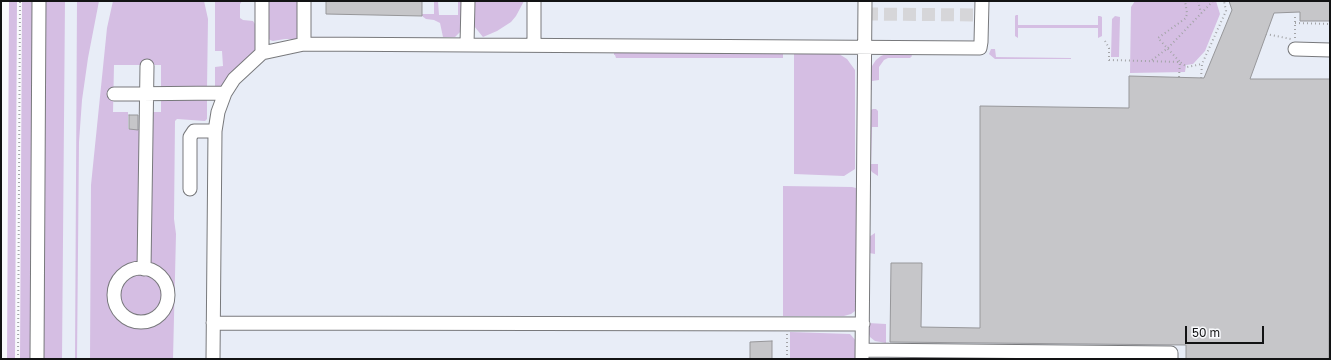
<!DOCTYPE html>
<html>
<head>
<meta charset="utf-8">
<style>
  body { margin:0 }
  #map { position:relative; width:1331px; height:360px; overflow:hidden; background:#f8f9fc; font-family:"Golos Text",sans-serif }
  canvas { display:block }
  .frame { position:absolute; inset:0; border:2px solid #121314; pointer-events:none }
  .scale { position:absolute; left:1185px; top:326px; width:79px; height:18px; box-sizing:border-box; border:2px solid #121314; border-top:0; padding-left:5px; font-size:12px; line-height:14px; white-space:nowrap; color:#121314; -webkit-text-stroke:3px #f8f9fc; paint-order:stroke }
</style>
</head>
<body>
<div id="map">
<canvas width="1331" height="360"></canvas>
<div class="frame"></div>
<div class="scale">50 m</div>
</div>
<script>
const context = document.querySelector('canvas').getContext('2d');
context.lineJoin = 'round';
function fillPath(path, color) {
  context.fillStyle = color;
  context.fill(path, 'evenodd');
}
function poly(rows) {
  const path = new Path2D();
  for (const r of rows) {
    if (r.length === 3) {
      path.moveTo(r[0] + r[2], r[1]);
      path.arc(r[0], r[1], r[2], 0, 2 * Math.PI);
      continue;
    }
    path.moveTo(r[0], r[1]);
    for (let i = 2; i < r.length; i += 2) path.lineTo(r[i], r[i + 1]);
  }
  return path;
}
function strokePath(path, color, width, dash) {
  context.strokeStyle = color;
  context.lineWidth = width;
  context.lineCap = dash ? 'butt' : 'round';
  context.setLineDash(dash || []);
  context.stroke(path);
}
const built = poly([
  [36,1,1330,1,1330,359,33,359]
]);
const green = poly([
  [9,1,17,1,15,359,7,359],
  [22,1,65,1,62,359,20,359],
  [77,1,99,1,88,58,82,100,79,142,77,359,75,359],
  [113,1,204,1,208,19,207,88,161,89,161,65,114,65,113,112,128,112,128,129,139,129,139,112,161,112,161,98,207,98,207,119,205,121,177,119,175,121,174,219,176,234,173,359,90,359,91,185,107,28],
  [215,1,242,1,240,4,240,18,243,20,253,21,255,24,256,51,215,99,215,67,223,66,222,51,215,51],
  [268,1,300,1,299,39,285,39,273,41,270,40,268,38],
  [434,1,438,1,439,15,458,15,458,1,462,1,462,30,455,37,443,37,440,23,434,20,426,19,422,16,422,14,434,14],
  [472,1,524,1,516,16,511,22,497,31,483,37,474,26],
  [1135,1,1216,1,1220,14,1205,51,1193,64,1186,65,1185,72,1130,73,1131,7],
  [1016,15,1018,15,1018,25,1098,25,1098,16,1100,16,1102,17,1102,36,1098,38,1098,28,1018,28,1018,38,1015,36,1015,16],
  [1115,16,1120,17,1119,57,1111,57,1112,19],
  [991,49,995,49,996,57,1071,58,1071,59,995,59,989,54],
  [614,52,783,52,783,58,616,58,615,55,614,55],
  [888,53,911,54,912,56,910,58,888,58,884,60,879,67,879,80,872,81,872,90,869,90,870,72,872,66,876,60,881,56],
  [794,54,839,54,847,59,855,70,855,169,844,176,794,174],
  [873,109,876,109,878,111,878,127,872,127,871,164,878,164,878,176,872,172,869,167,869,111],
  [783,186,852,187,856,188,858,192,857,307,855,311,851,314,844,316,783,316],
  [875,233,875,254,869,253,869,237],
  [868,323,886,324,886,343,875,341,870,337,868,331],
  [790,332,850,334,857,342,857,359,790,359]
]);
const building = poly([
  [326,1,422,1,422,16,326,14,326,1],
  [1229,1,1330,1,1330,21,1300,21,1300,12,1274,13,1250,79,1330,79,1329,359,1186,359,1186,345,890,342,891,263,922,263,921,327,980,328,980,106,1129,108,1129,76,1204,78,1232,10,1229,1],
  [129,115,138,115,138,130,129,129,129,115],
  [772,341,772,359,750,359,750,342,772,341]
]);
const minorTunnel = poly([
  [865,14,982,15]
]);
const path = poly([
  [1198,1,1201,13],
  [1295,23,1330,24],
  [1266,34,1291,39],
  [1295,38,1295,17],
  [1105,41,1109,48,1109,60,1180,62,1187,67,1202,64],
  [1152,60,1168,48,1213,1],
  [1179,77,1180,62,1158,38,1186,18,1187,13,1185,1],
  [1201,78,1202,64,1226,11,1224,1],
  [787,334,787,359],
  [18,359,20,1]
]);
const minor = poly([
  [262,1,262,53],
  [304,44,304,1],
  [467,45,468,1],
  [534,45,534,1],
  [1295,49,1330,50],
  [114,94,225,93],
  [190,189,190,137,194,131,215,131],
  [141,295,27],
  [144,269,147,66],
  [213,323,863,324],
  [862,350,1171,353,1171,359],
  [37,359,39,1],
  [213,359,215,131,218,112,225,93,234,79,262,53,304,44,980,48,981,42,982,1],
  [862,359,865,1]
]);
fillPath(built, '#e8edf7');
fillPath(green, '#d5bee3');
fillPath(building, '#c6c6c9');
strokePath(building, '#97979a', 1);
strokePath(minorTunnel, '#d6d6d9', 13, [13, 6]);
strokePath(minor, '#78797c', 15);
strokePath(path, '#a3a4a7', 2, [1, 3]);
strokePath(minor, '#fff', 13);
</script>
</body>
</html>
